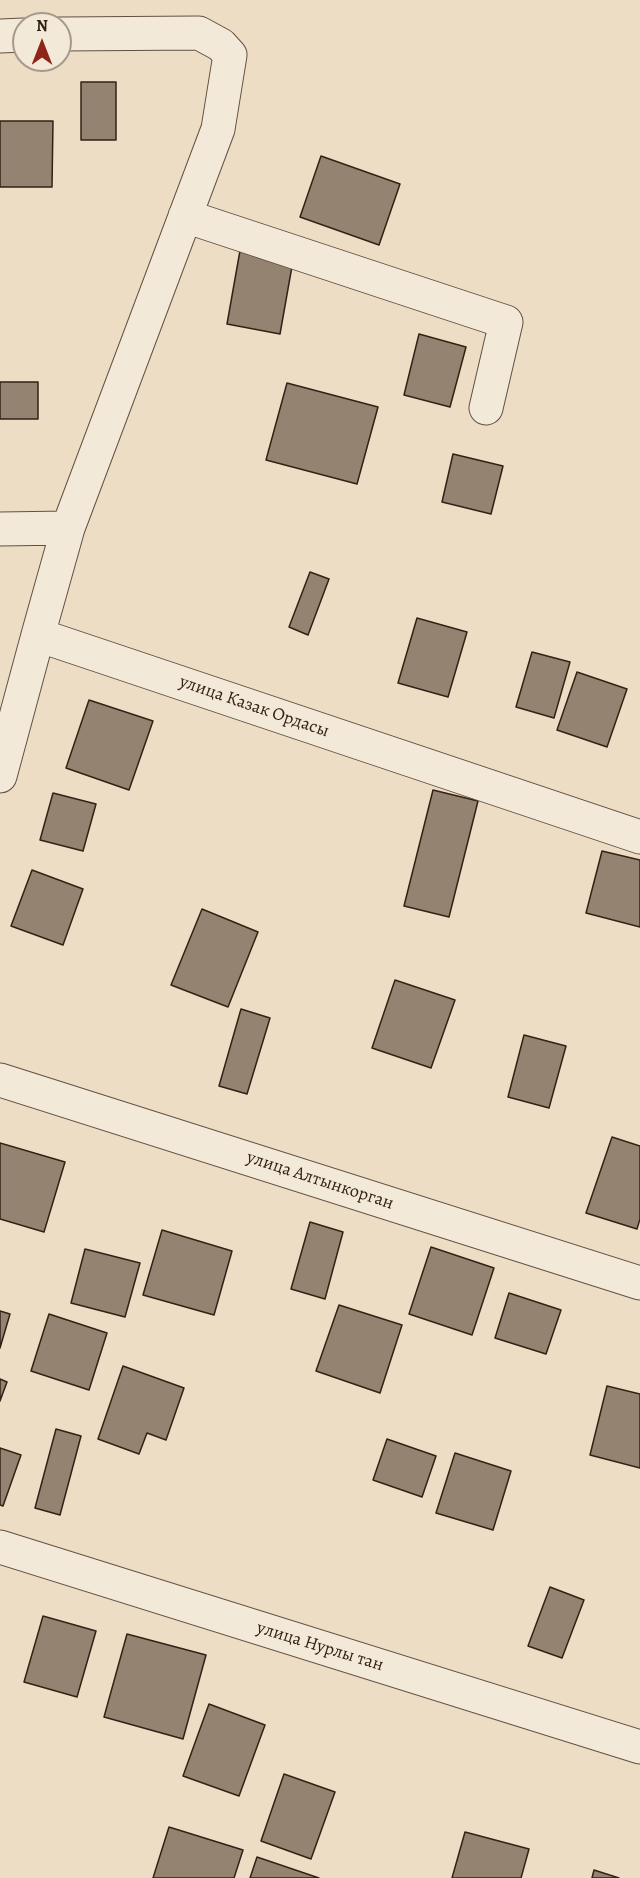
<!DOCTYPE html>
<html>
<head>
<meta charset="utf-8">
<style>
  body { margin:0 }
  #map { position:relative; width:640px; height:1878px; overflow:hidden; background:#edddc4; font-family:Alegreya,serif }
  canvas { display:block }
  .north { position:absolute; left:12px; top:12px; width:60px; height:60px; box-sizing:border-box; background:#f3e9d9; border:2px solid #a7998b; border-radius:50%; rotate:0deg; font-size:16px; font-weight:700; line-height:24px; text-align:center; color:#342116 }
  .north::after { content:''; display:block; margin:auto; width:21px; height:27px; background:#8f2418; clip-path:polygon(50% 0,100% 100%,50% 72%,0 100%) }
</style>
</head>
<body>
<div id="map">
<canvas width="640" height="1878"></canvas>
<div class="north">N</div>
</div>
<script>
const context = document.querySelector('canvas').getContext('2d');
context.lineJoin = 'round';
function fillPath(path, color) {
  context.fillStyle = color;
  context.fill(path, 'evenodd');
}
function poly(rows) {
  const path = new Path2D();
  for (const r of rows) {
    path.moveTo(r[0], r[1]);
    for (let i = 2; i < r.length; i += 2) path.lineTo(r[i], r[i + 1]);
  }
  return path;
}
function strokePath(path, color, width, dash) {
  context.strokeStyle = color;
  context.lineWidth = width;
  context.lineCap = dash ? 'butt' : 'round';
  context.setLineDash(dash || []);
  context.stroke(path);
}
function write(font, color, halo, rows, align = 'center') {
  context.font = font + ' Alegreya,serif';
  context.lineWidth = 6;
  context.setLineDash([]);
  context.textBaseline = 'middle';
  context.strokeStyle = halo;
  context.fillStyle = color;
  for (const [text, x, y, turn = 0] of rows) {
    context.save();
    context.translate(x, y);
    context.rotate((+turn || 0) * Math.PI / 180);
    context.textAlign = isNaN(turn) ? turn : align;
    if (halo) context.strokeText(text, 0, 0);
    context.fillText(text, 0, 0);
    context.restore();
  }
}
const building = poly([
  [81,82,116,82,116,140,81,140,81,82],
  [0,121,53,121,52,187,0,187,0,121],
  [321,156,400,184,379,245,300,217,321,156],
  [241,245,294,255,280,334,227,324,241,245],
  [419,334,466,347,450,407,404,395,419,334],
  [0,382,38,382,38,419,0,419,0,382],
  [287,383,378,407,357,484,266,460,287,383],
  [453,454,503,466,491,514,442,502,453,454],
  [310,572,329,579,308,635,289,627,310,572],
  [417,618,467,632,448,697,398,683,417,618],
  [532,652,570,662,554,718,516,707,532,652],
  [577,672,627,689,607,747,557,730,577,672],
  [89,700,153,721,129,790,66,768,89,700],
  [433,790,478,801,449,917,404,906,433,790],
  [53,793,96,804,83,851,40,840,53,793],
  [602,851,640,860,640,927,586,913,602,851],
  [32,870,83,889,63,945,11,926,32,870],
  [202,909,258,932,228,1007,171,985,202,909],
  [395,980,455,1000,431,1068,372,1048,395,980],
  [241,1009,270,1018,247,1094,219,1086,241,1009],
  [524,1035,566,1046,549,1108,508,1097,524,1035],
  [612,1137,640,1146,640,1219,637,1229,586,1213,612,1137],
  [0,1143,65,1162,44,1232,0,1219,0,1143],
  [310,1222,343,1232,325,1299,291,1289,310,1222],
  [162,1230,232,1251,214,1315,143,1295,162,1230],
  [431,1247,494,1268,472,1335,409,1314,431,1247],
  [85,1249,140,1263,125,1317,71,1303,85,1249],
  [509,1293,561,1310,546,1354,495,1338,509,1293],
  [339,1305,402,1325,380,1393,316,1371,339,1305],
  [0,1311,10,1314,0,1348,0,1311],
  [49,1314,107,1333,89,1390,31,1371,49,1314],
  [123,1366,184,1388,166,1440,147,1433,139,1454,98,1439,123,1366],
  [0,1379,7,1382,0,1401,0,1379],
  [607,1386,640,1394,640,1468,590,1455,607,1386],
  [56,1429,81,1436,60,1515,35,1508,56,1429],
  [387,1439,436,1456,422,1497,373,1480,387,1439],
  [0,1448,21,1455,3,1506,0,1505,0,1448],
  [455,1453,511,1471,493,1530,436,1513,455,1453],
  [550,1587,584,1600,562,1658,528,1646,550,1587],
  [43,1616,96,1631,77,1697,24,1682,43,1616],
  [127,1634,206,1655,183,1739,104,1717,127,1634],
  [209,1704,265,1725,239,1796,183,1776,209,1704],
  [284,1774,335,1792,311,1859,261,1841,284,1774],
  [169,1827,243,1850,234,1878,153,1878,169,1827],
  [465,1832,529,1849,521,1878,452,1878,465,1832],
  [257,1857,319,1878,250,1878,257,1857],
  [594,1870,619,1878,592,1878,594,1870]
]);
const minor = poly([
  [60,34,199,33,221,45,230,55,218,129,68,528],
  [0,36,24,35],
  [185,216,506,322,486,408],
  [0,529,68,528,38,635,640,837],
  [0,776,38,635],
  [0,1080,640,1283],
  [0,1547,640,1747]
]);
const streetNames = [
  ["улица Казак Ордасы",254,707,19],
  ["улица Алтынкорган",320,1181,18],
  ["улица Нурлы тан",320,1647,17]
];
fillPath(building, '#948370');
strokePath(building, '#342116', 1.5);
strokePath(minor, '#625042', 35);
strokePath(minor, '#f3e9d9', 33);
write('18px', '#342116', '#f3e9d9', streetNames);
</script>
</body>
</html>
